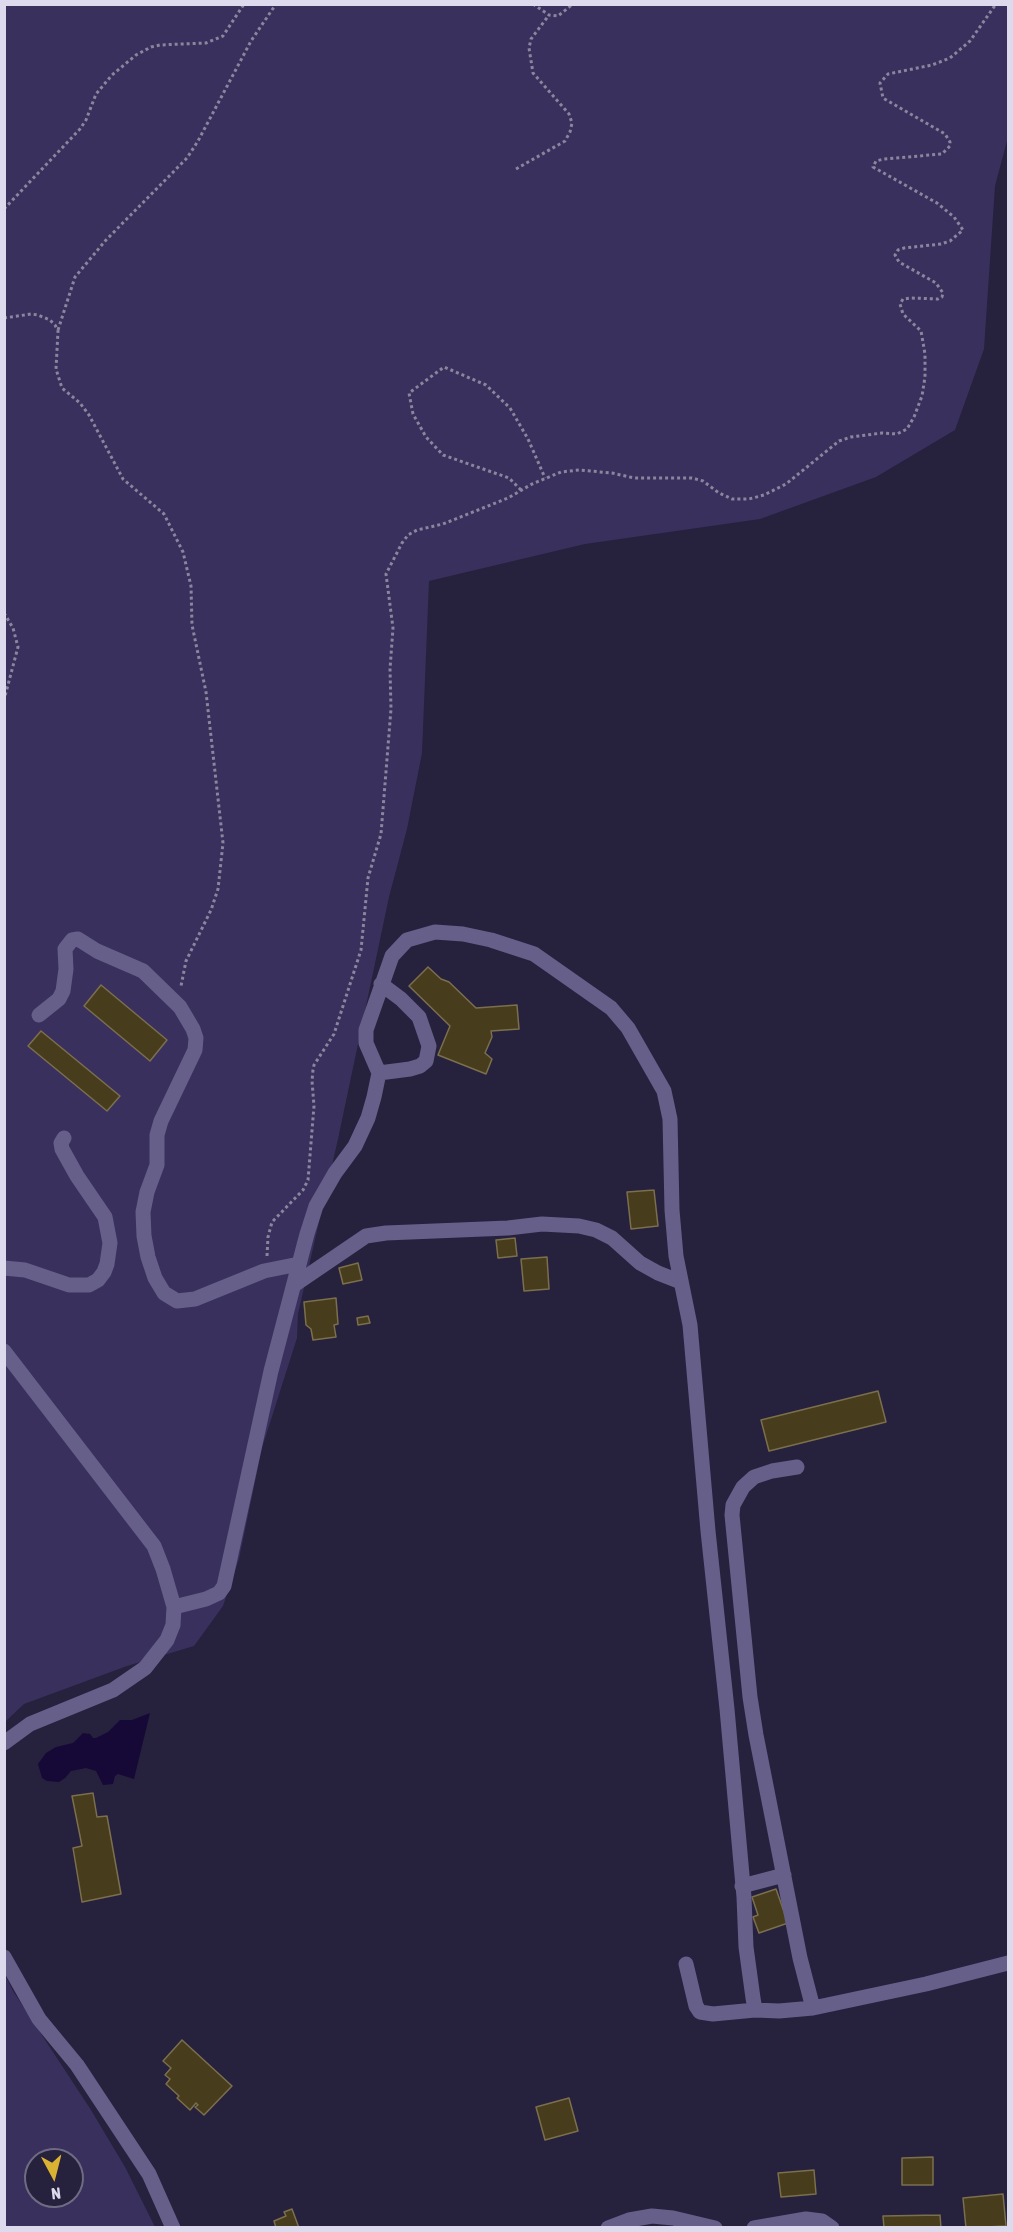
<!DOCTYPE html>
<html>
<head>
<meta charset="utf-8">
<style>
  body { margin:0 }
  #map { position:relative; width:1013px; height:2232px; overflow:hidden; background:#26213c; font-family:"Asap Condensed",sans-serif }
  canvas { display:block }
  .frame { position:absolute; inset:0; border:6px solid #dcdaec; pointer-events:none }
  .north { position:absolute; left:24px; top:2148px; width:60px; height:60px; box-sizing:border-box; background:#26213c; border:2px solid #6f6b82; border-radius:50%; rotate:173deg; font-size:16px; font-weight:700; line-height:24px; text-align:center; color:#dcdaec }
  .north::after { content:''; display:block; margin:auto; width:21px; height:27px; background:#dbb333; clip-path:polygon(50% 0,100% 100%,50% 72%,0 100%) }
</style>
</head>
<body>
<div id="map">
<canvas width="1013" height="2232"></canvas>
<div class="frame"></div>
<div class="north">N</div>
</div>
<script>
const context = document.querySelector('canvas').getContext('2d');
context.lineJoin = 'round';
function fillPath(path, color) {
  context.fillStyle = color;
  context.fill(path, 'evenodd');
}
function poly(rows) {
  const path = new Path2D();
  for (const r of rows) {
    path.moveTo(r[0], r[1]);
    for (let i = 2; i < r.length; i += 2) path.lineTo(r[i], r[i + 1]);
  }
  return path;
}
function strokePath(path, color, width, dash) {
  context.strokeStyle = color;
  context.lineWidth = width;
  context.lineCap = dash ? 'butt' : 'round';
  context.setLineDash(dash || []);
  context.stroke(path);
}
const green = poly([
  [5,5,1008,5,1008,137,995,186,984,349,955,430,876,477,760,519,585,544,429,581,422,753,407,829,389,897,338,1139,298,1314,297,1338,262,1448,239,1559,223,1606,194,1646,127,1666,24,1704,5,1722],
  [4,1973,13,1991,91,2110,125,2167,155,2227,5,2227],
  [36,2160,72,2160,72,2196,36,2196]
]);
const water = poly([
  [150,1713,134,1779,118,1774,115,1776,113,1784,103,1785,96,1771,86,1768,71,1771,65,1778,59,1782,47,1781,42,1778,38,1764,46,1753,56,1747,73,1743,83,1733,90,1734,93,1738,96,1738,108,1732,120,1720,132,1720]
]);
const building = poly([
  [428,967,441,979,449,982,476,1008,517,1005,519,1029,491,1031,492,1037,485,1053,492,1059,486,1074,438,1055,450,1026,409,986,428,967],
  [101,985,167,1040,150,1061,84,1006,101,985],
  [41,1031,120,1096,107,1111,28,1046,41,1031],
  [654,1190,658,1226,631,1229,627,1192,654,1190],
  [515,1238,517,1256,498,1258,496,1240,515,1238],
  [547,1257,549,1289,524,1291,521,1259,547,1257],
  [358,1263,362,1280,343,1284,339,1268,358,1263],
  [336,1298,338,1324,334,1325,336,1337,313,1340,311,1329,306,1325,304,1302,336,1298],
  [368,1316,370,1323,358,1325,357,1318,368,1316],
  [878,1391,886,1422,769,1451,761,1420,878,1391],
  [93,1793,97,1817,107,1816,121,1894,82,1902,73,1848,82,1846,72,1796,93,1793],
  [776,1889,788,1923,759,1933,753,1917,758,1915,752,1897,776,1889],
  [182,2040,232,2086,204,2115,195,2107,198,2105,196,2103,190,2110,177,2098,179,2096,166,2084,170,2079,165,2075,171,2068,163,2061,182,2040],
  [569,2098,578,2131,545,2140,536,2107,569,2098],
  [933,2157,933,2185,902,2185,902,2158,933,2157],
  [814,2170,816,2194,781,2197,778,2173,814,2170],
  [1003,2194,1006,2226,966,2228,963,2198,1003,2194],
  [292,2209,299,2228,276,2228,274,2221,286,2216,284,2212,292,2209],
  [940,2215,941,2228,884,2228,883,2216,940,2215]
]);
const path = poly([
  [533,4,549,15,558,16,573,4],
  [516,169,565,141,570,132,572,123,569,114,533,73,529,48,531,39,549,15],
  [4,209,80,129,86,120,96,94,112,75,136,55,151,47,160,45,206,43,223,36,244,4],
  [4,318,31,314,38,315,50,320,55,325,58,331,56,369,62,388,80,403,89,415,123,479,164,514,183,552,191,586,192,625,206,692,223,843,218,889,211,910,186,961,181,986],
  [58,330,75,277,106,240,187,158,198,141,251,41,276,4],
  [521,490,509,478,443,455,426,437,413,414,409,393,444,367,486,385,510,408,528,439,545,478],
  [4,613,13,628,18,647,4,700],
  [267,1256,268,1237,272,1222,303,1190,308,1180,314,1106,312,1081,313,1070,314,1065,334,1034,361,950,368,878,381,834,391,709,390,669,393,628,386,574,402,543,408,535,417,530,443,524,508,498,532,484,561,472,579,470,612,473,634,478,692,478,703,481,719,493,732,499,749,499,764,495,786,484,839,441,851,437,882,433,897,434,907,429,914,417,922,396,925,377,925,354,921,331,903,314,900,304,903,299,911,298,938,299,942,297,943,293,936,283,899,262,895,255,898,250,904,248,941,244,950,241,963,230,954,217,937,203,873,167,876,161,884,159,942,154,950,146,950,142,945,134,883,98,880,83,888,74,932,65,950,58,970,41,996,4]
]);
const minor = poly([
  [39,1015,59,999,63,991,66,969,65,949,72,940,78,939,97,951,143,971,180,1007,193,1029,196,1038,195,1050,161,1121,157,1135,157,1165,147,1192,143,1212,144,1236,148,1257,155,1278,164,1293,177,1301,195,1299,264,1271,299,1264],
  [379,1073,410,1069,420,1066,426,1061,429,1046,419,1017,401,999,381,984],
  [4,1268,25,1270,69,1285,89,1285,98,1280,104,1272,107,1264,110,1243,105,1217,77,1176,62,1149,61,1143,64,1138],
  [294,1285,366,1236,386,1233,508,1228,542,1224,579,1226,596,1230,612,1238,640,1263,658,1273,681,1282],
  [4,1351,154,1546,163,1569,174,1607,173,1625,167,1640,145,1668,113,1690,30,1724,4,1743],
  [797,1467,772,1471,754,1477,743,1487,733,1505,732,1515,750,1697,756,1735,800,1958,813,2008,926,1984,1008,1963],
  [174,1607,206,1599,219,1593,224,1586,271,1371,307,1234,316,1206,335,1173,355,1146,368,1118,374,1097,379,1073,366,1043,366,1030,392,956,407,940,435,932,463,934,491,940,534,954,611,1008,628,1028,664,1091,670,1119,672,1210,676,1256,690,1325,708,1531,727,1709,744,1897,746,1947,753,1998,755,2010,779,2011,813,2008],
  [742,1886,784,1875],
  [4,1957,39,2019,77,2065,149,2174,173,2228],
  [686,1964,696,2006,700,2012,713,2014,755,2010],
  [608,2228,629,2220,652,2216,673,2218,715,2228],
  [754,2228,806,2219,822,2221,832,2228]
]);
fillPath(green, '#39305e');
fillPath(water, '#160937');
fillPath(building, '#473c1c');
strokePath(building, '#7b6f4e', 1.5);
strokePath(path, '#8a869c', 3, [3, 3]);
strokePath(minor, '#655f89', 15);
</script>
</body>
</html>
